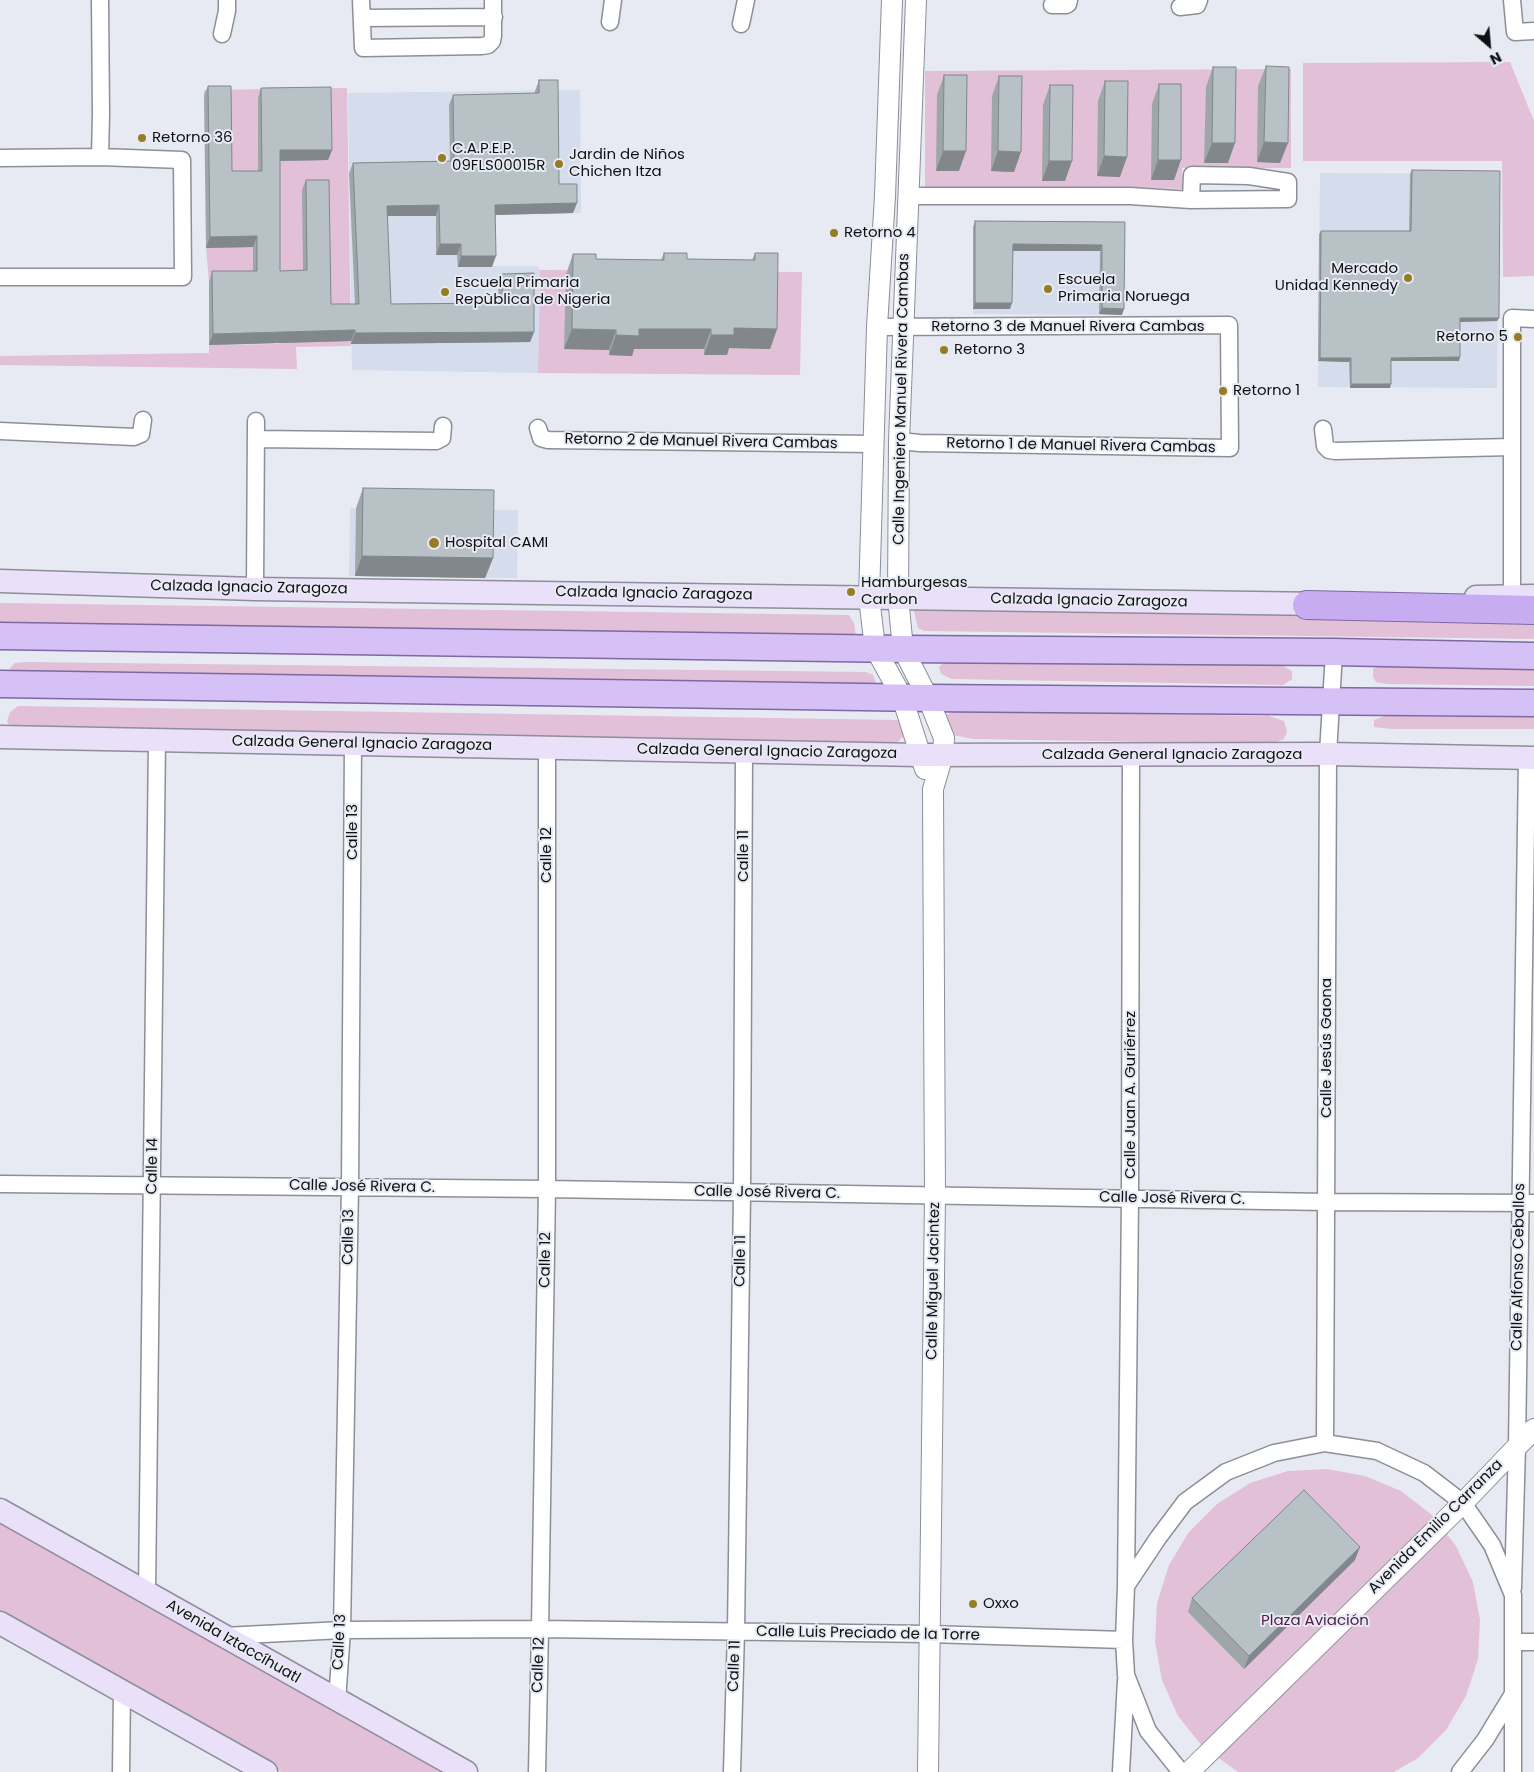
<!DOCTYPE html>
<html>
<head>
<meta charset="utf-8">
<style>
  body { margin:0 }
  #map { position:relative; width:1534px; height:1772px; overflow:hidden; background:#e7eaf3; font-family:Poppins,sans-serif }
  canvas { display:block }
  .north { position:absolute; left:1464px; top:20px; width:50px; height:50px; -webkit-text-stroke:4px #e7eaf3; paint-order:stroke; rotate:153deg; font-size:14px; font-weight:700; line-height:20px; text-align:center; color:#0f1013 }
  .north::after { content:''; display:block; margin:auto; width:18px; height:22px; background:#0f1013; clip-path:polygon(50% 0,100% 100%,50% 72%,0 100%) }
</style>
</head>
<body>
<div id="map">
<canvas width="1534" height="1772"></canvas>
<div class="north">N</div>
</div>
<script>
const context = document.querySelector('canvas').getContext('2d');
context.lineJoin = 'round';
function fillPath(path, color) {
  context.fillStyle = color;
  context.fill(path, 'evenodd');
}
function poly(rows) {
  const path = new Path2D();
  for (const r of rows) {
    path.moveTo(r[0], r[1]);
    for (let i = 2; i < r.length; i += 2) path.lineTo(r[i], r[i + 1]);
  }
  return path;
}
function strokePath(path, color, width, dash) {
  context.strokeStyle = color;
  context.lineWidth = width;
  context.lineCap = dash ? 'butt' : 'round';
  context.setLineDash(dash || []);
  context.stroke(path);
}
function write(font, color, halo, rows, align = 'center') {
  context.font = font + ' Poppins,sans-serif';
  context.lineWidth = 4;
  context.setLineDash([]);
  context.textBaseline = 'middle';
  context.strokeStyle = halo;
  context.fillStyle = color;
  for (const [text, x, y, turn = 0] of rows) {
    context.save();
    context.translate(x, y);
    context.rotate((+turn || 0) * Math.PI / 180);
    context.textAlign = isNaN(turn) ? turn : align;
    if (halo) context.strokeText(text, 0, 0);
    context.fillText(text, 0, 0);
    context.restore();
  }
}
const built = poly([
  [580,90,581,213,491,215,492,266,537,266,540,270,538,373,352,370,348,93],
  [1320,173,1499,174,1497,388,1318,387],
  [973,227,1123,228,1122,315,973,314],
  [350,508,518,510,517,578,349,576]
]);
const green = poly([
  [1510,62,1534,121,1534,276,1503,277,1502,161,1303,161,1303,63],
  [1291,69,1291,168,1182,168,1182,189,1129,187,925,190,925,71],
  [347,88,351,346,296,347,297,369,0,365,0,356,209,353,209,345,279,344,279,324,209,325,209,302,278,281,209,282,206,248,230,247,227,96,204,96,204,90],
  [540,270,802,272,800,375,538,373],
  [0,603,849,615,854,623,856,637,0,636],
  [913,607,1534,612,1534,639,924,631,918,628],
  [957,661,1283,666,1292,671,1292,679,1283,685,952,679,941,674,939,667,944,662],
  [28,662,866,672,873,675,876,683,874,688,14,677,10,668,15,663],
  [1379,666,1534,669,1534,686,1386,684,1376,682,1373,677,1373,669],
  [18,706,899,720,903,730,903,737,895,744,11,729,7,721,10,712],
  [956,711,1269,716,1284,721,1287,732,1284,739,1271,744,974,739,952,735,946,723,946,715],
  [1384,716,1534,717,1534,729,1392,729,1374,727,1374,720],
  [1327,1469,1365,1476,1401,1491,1432,1515,1456,1546,1473,1582,1480,1620,1478,1659,1466,1696,1446,1730,1418,1758,1394,1772,1238,1772,1202,1746,1178,1716,1162,1680,1155,1642,1157,1603,1169,1565,1189,1532,1217,1504,1250,1483,1288,1471],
  [0,1521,455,1772,281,1772,128,1684,0,1613]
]);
const minor = poly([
  [100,0,101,114,100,157],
  [361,0,363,48,482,46,488,45,492,41,493,36,493,0],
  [1512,0,1515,32,1534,31],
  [1052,5,1066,5,1068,4,1069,0],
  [1180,7,1197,5,1199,0],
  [362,18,494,17],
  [610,22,613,0],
  [741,24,746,0],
  [222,34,227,11,227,0],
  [0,158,100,157,182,160,183,277,0,277],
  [908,196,1130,196,1191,200,1288,199,1288,182,1249,176,1192,175,1191,200],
  [877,327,1229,325,1230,448,920,443,899,441],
  [538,428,541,438,548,440,873,444],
  [1323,429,1325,446,1329,450,1335,451,1512,447],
  [0,431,134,437,141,434,143,420],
  [256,439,436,441,442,438,443,426],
  [255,589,256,421],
  [1512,595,1512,318,1534,319],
  [0,1184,547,1189,1326,1202,1534,1203],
  [1325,1443,1328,754,1334,652],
  [1126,1586,1130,1198,1131,754],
  [1513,1588,1517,1446,1527,758],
  [147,1593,157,740],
  [224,1636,342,1630,540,1629,929,1634,1124,1640],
  [1514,1642,1534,1642],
  [337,1701,342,1630,350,1187,353,743],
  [121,1772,122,1691],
  [537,1772,540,1629,547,1189,547,747],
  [732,1772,736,1631,742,1193,744,751],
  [1121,1772,1126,1680],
  [1181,1772,1148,1731,1126,1675,1124,1640,1126,1586,1158,1538,1185,1502,1226,1472,1274,1453,1325,1443,1377,1451,1424,1473,1463,1503,1492,1545,1513,1595,1513,1694,1485,1740,1460,1772],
  [1513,1772,1513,1694]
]);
const tertiary = poly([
  [892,0,885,196,877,327,869,597,875,648,902,697,925,769],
  [916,0,899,441,898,597,903,649,928,698,944,738,943,755,933,789,935,1196,928,1772],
  [1189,1772,1463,1503,1534,1429]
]);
const secondary = poly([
  [0,581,255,589,1324,604],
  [1476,597,1534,596],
  [0,737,919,755,1328,754,1534,758],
  [0,1510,466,1772],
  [0,1623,266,1772]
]);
const primary = poly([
  [0,636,903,649,1334,652,1534,656],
  [0,684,928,698,1534,703]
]);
const trunk = poly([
  [1307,605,1534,610]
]);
const wall = poly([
  [1266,66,1280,163,1257,162,1258,86],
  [1213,67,1228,163,1204,163,1206,87],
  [944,75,959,171,936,171,937,95],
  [999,76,1014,172,991,171,992,96],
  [539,80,559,184,573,213,495,215,492,267,458,267,457,255,436,255,436,216,387,216,391,304,499,303,498,285,502,274,534,332,530,342,351,344,351,341,209,345,209,282,212,271,253,271,253,247,206,248,204,96,208,86,232,171,258,171,258,98,261,88,332,150,328,160,280,161,280,271,303,270,302,190,306,180,331,304,355,304,349,173,353,163,450,161,449,105,453,95,535,94,535,91],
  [1105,81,1120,177,1097,176,1098,101],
  [1159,84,1174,180,1151,180,1152,104],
  [1050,85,1065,181,1042,181,1043,105],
  [1412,170,1499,318,1497,321,1460,322,1459,361,1391,361,1390,388,1350,388,1349,362,1318,361,1319,234,1321,231,1409,231,1410,174],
  [975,221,1125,222,1122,315,1099,314,1100,251,1013,251,1010,309,973,309,973,227],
  [664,253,687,259,752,260,755,253,777,329,770,349,729,348,727,355,704,355,704,349,634,349,632,356,609,355,609,350,564,349,566,274,573,254,596,259,661,260],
  [363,488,493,558,485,578,355,576,356,508],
  [1355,1560,1244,1669,1188,1612,1192,1598]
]);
const shadedWall = poly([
  [1264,142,1288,143,1280,163,1257,162],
  [1212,143,1235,143,1228,163,1204,163],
  [280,150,332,150,328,160,276,161],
  [943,151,966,151,959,171,936,171],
  [998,151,1021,152,1014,172,991,171],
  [1104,156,1127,157,1120,177,1097,176],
  [1158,160,1181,160,1174,180,1151,180],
  [1049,161,1072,161,1065,181,1042,181],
  [577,203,573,213,491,215,495,205],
  [439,205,436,216,383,216,387,206],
  [257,236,253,247,206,248,210,237],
  [440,244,461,244,457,255,436,255],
  [1013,244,1102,245,1100,251,1011,251],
  [461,256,496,256,492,267,458,267],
  [975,303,1012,303,1010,309,973,309],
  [1102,308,1124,309,1122,315,1099,314],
  [1460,318,1499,318,1497,321,1458,322],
  [734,328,777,329,770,349,729,348,727,355,704,355,711,335],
  [572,329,616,330,609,350,564,349],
  [639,329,711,329,704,349,634,349,632,356,609,355,616,335],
  [355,330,351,341,209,345,213,334],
  [534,332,530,342,351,344,355,333],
  [1460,357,1459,361,1390,361,1391,358],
  [1320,358,1351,358,1349,362,1318,361],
  [1351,384,1391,384,1390,388,1350,388],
  [362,556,493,558,485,578,355,576],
  [1360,1547,1355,1560,1244,1669,1249,1656]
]);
const building = poly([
  [1266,66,1289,67,1288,143,1264,142,1266,66],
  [1213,67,1236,67,1235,143,1212,143,1213,67],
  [944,75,967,75,966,151,943,151,944,75],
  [999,76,1022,76,1021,152,998,151,999,76],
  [539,80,558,80,559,184,577,184,577,203,495,205,496,256,461,256,461,244,440,244,439,205,387,206,391,304,503,303,502,274,534,273,534,332,355,333,355,330,213,334,212,271,257,271,257,236,210,237,208,86,231,86,232,171,262,171,261,88,331,87,332,150,280,150,280,271,307,270,306,180,329,180,331,304,359,304,353,163,454,161,453,95,539,93,539,80],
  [1105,81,1128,81,1127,157,1104,156,1105,81],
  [1159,84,1181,84,1181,160,1158,160,1159,84],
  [1050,85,1073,85,1072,161,1049,161,1050,85],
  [1412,170,1500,171,1499,318,1460,318,1460,357,1391,358,1391,384,1351,384,1351,358,1320,358,1321,231,1411,231,1412,170],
  [975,221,1125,222,1124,309,1102,308,1102,245,1013,244,1012,303,975,303,975,221],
  [664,253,687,253,687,259,755,260,755,253,778,253,777,329,734,328,734,335,711,335,711,329,639,329,639,336,616,335,616,330,572,329,573,254,596,254,596,259,664,260,664,253],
  [363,488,494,490,493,558,362,556,363,488],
  [1304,1490,1360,1547,1249,1656,1192,1598,1304,1490]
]);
const markers = [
  [142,138,5,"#967c24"],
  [442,158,5,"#967c24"],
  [559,164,5,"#967c24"],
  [834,233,5,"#967c24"],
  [1408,278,5,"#967c24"],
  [1048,289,5,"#967c24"],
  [445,292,5,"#967c24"],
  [1518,337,5,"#967c24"],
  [944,350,5,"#967c24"],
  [1223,391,5,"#967c24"],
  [434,543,6,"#967c24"],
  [851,592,5,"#967c24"],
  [973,1604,5,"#967c24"]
];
const poiNames = [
  ["Retorno 36",152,138],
  ["C.A.P.E.P.",452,149],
  ["09FLS00015R",452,166],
  ["Jardin de Niños",569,155],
  ["Chichen Itza",569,172],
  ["Retorno 4",844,233],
  ["Mercado",1398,269,"right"],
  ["Unidad Kennedy",1398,286,"right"],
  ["Escuela",1058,280],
  ["Primaria Noruega",1058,297],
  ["Escuela Primaria",455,283],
  ["Repùblica de Nigeria",455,300],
  ["Retorno 5",1508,337,"right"],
  ["Retorno 3",954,350],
  ["Retorno 1",1233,391],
  ["Hospital CAMI",445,543],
  ["Hamburgesas",861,583],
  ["Carbon",861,600],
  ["Oxxo",983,1604]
];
const streetNames = [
  ["Retorno 3 de Manuel Rivera Cambas",1068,327],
  ["Calle Ingeniero Manuel Rivera Cambas",902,399,-89],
  ["Retorno 2 de Manuel Rivera Cambas",701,442,1],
  ["Retorno 1 de Manuel Rivera Cambas",1081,446,1],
  ["Calzada Ignacio Zaragoza",249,588,1],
  ["Calzada Ignacio Zaragoza",654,594,1],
  ["Calzada Ignacio Zaragoza",1089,601,1],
  ["Calzada General Ignacio Zaragoza",362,744,1],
  ["Calzada General Ignacio Zaragoza",767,752,1],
  ["Calzada General Ignacio Zaragoza",1172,755],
  ["Calle 13",353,832,-90],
  ["Calle 12",547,855,-90],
  ["Calle 11",744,856,-90],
  ["Calle Jesús Gaona",1327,1048,-90],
  ["Calle Juan A. Guriérrez",1131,1095,-90],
  ["Calle 14",153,1166,-89],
  ["Calle José Rivera C.",362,1187,1],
  ["Calle José Rivera C.",767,1193,1],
  ["Calle José Rivera C.",1172,1199,1],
  ["Calle 13",349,1237,-89],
  ["Calle 12",546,1260,-89],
  ["Calle 11",741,1261,-89],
  ["Calle Alfonso Ceballos",1519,1267,-89],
  ["Calle Miguel Jacintez",934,1281,-89],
  ["Avenida Emilio Carranza",1436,1527,-45],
  ["Calle Luis Preciado de la Torre",868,1634,1],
  ["Avenida Iztaccíhuatl",233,1642,30],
  ["Calle 13",340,1642,-87],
  ["Calle 12",539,1665,-88],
  ["Calle 11",735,1666,-88]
];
const parkNames = [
  ["Plaza Aviación",1315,1621]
];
fillPath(built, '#d5dceb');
fillPath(green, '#e1c0d8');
strokePath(minor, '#8c8f97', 19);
strokePath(tertiary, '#8c8f97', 22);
strokePath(secondary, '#8c8f97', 25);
strokePath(primary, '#7e68a2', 29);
strokePath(trunk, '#7e68a2', 30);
strokePath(minor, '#fff', 16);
strokePath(tertiary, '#fff', 20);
strokePath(secondary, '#eae0fa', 22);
strokePath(primary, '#d5c1f5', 26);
strokePath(trunk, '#c7acf2', 28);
fillPath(wall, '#9ea6aa');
fillPath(shadedWall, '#81878b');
fillPath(building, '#b8c1c6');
strokePath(building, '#81878b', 1);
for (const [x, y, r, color] of markers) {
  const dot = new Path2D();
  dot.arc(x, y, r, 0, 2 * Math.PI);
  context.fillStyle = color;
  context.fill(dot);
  strokePath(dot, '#e7eaf3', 2);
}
write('15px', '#0f1013', '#e7eaf3', poiNames, 'left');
write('15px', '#0f1013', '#e7eaf3', streetNames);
write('15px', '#531948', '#e7eaf3', parkNames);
</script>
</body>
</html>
